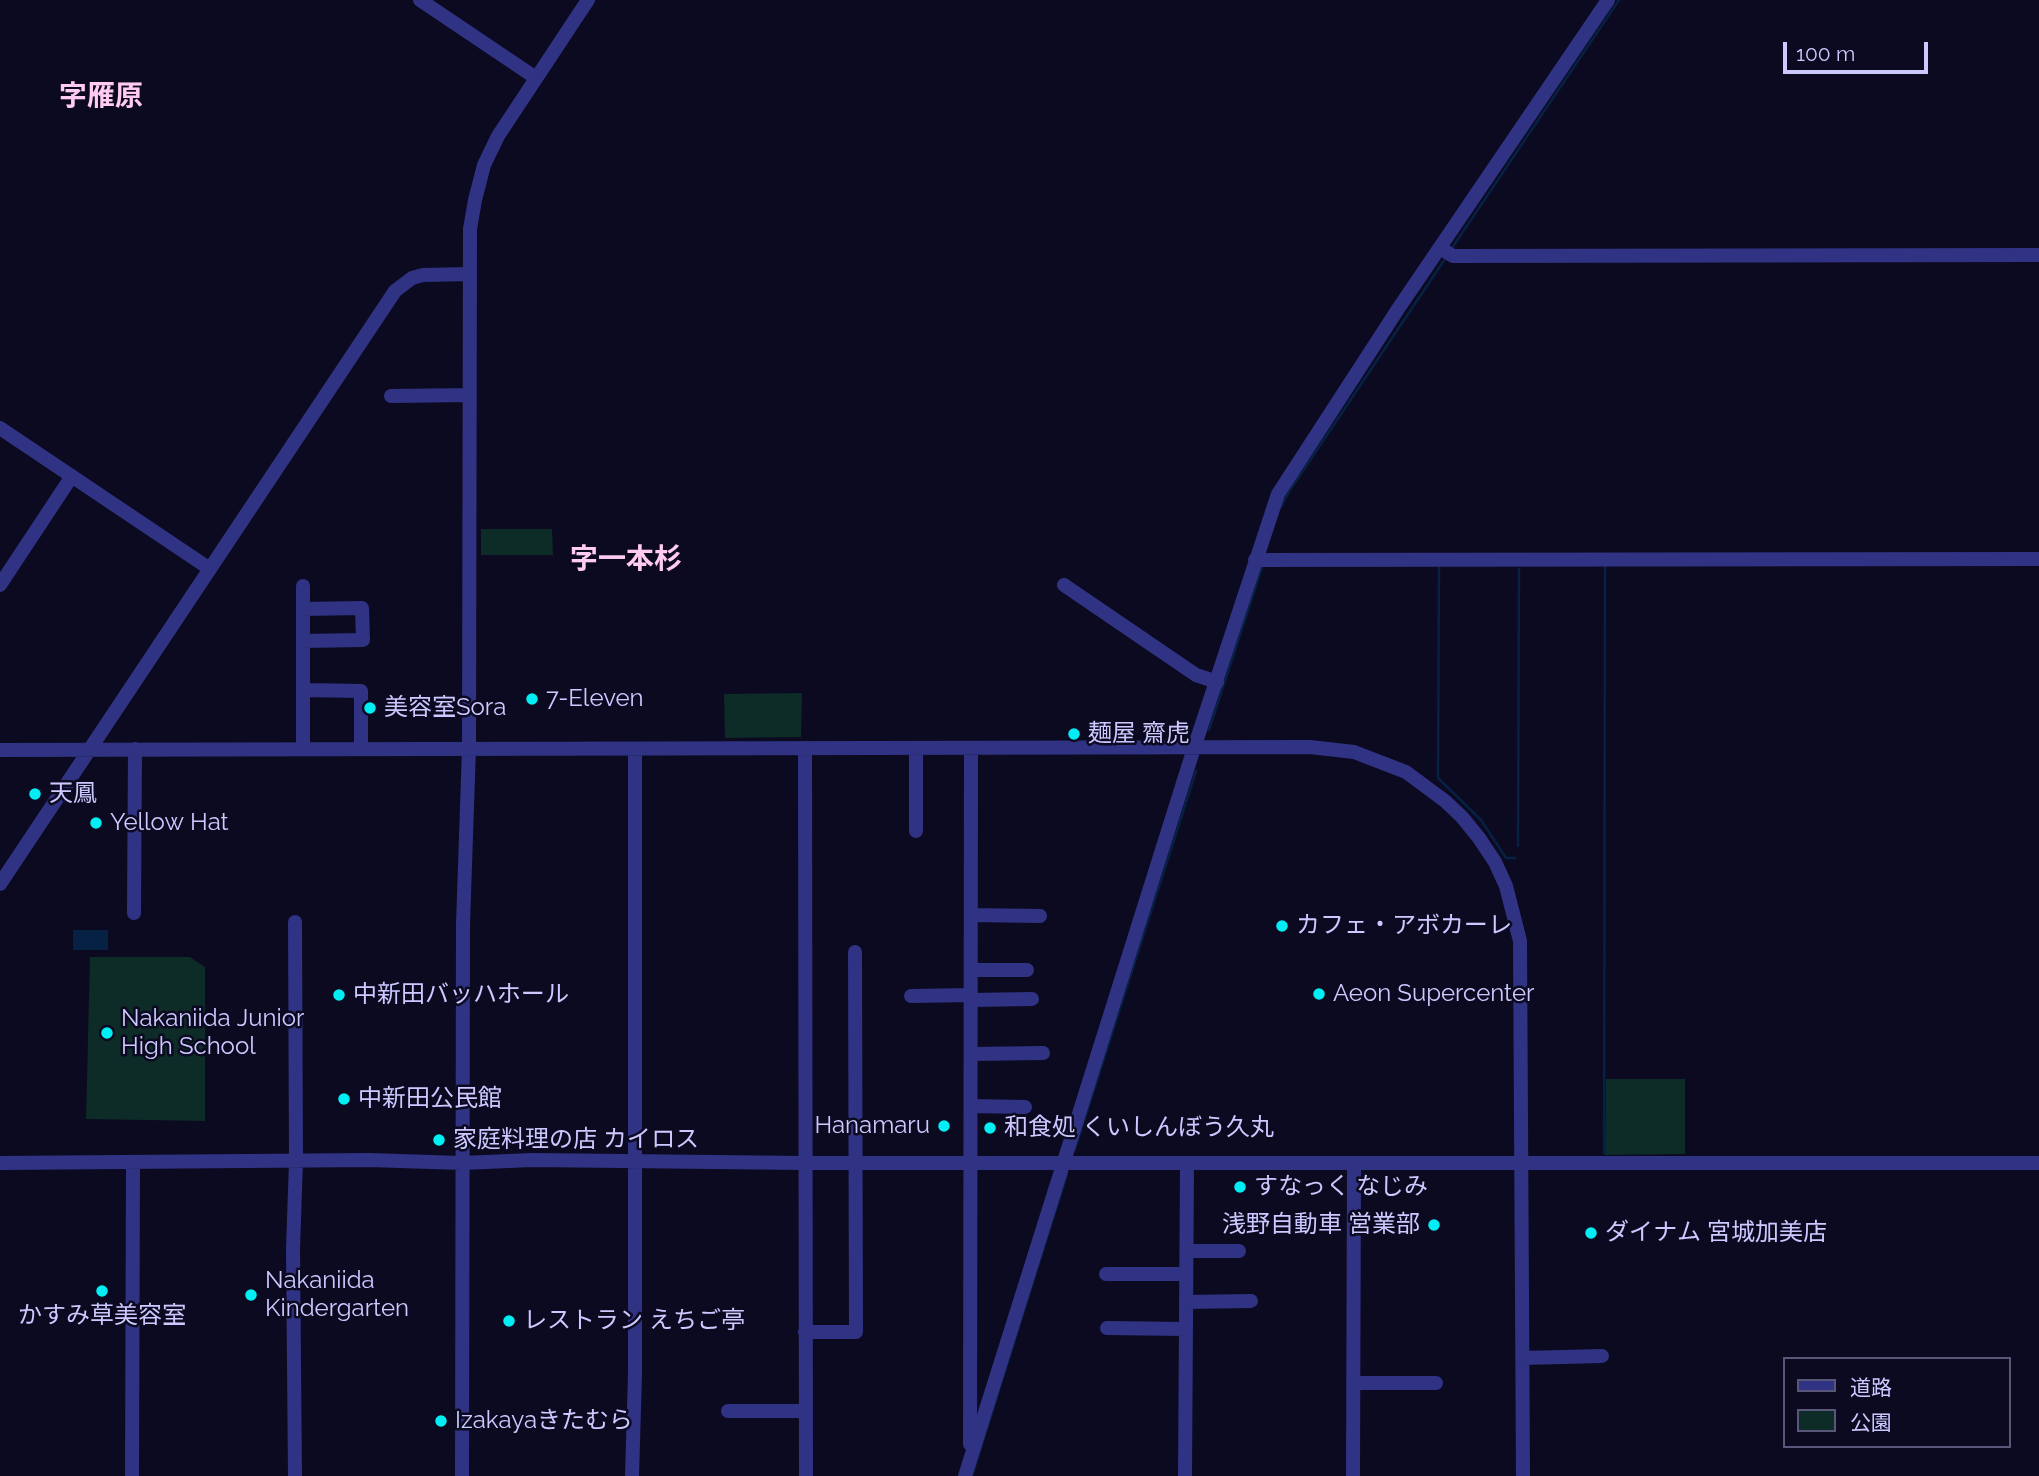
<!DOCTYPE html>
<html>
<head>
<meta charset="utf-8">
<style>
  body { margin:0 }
  #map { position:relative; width:2039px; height:1476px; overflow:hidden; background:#0c0a20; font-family:Raleway,"Noto Sans JP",sans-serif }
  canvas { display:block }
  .legend { position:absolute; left:1783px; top:1357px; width:228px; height:91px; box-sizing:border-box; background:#0c0a20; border:2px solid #585679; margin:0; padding:9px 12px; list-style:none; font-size:21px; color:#cbc9ff }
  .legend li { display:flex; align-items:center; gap:14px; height:35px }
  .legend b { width:35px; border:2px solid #585679 }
  .scale { position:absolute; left:1783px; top:42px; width:145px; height:32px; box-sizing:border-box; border:4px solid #cbc9ff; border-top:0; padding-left:9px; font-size:21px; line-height:24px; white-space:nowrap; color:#cbc9ff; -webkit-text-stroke:5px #0c0a20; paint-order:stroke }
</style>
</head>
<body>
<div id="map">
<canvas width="2039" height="1476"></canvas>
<ul class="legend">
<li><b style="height:9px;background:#303384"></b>道路</li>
<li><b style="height:19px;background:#0d2b27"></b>公園</li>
</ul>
<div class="scale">100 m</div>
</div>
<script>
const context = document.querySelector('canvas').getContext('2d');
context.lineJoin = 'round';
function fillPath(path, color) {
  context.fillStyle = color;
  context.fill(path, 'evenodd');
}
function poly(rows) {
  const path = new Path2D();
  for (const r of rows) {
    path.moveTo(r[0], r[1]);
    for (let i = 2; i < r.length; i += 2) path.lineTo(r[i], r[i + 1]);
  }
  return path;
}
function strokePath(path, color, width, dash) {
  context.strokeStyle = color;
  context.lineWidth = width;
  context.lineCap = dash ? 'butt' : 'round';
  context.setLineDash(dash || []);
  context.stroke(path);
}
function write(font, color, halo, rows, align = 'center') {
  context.font = font + ' Raleway,"Noto Sans JP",sans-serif';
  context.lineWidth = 5;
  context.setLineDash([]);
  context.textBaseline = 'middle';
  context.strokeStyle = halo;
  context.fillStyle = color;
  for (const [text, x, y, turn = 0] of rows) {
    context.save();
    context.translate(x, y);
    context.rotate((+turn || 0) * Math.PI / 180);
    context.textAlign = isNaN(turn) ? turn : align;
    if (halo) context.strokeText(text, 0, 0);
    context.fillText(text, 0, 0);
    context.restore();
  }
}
const green = poly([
  [481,529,552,529,553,555,481,555],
  [802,693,801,737,725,738,724,694],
  [90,957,190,957,205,967,205,1121,86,1119],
  [1606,1079,1685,1079,1685,1154,1605,1155]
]);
const water = poly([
  [73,930,108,930,108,950,73,950]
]);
const stream = poly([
  [1452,248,1619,0],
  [1281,507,1290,490,1447,256],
  [1439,567,1438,778,1481,820,1506,858,1515,858],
  [1209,730,1263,564],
  [1518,846,1519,569],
  [1075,1149,1196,771],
  [1604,1153,1605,564],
  [972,1476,1067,1174]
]);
const minor = poly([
  [420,0,536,78],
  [1440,248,1453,256,2039,255],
  [391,396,470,395],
  [0,428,210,569],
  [1255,560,2039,559],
  [0,585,72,476],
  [1064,585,1196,675,1217,682],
  [303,609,362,608,363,640,303,641],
  [303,690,361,691,361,749],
  [303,749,303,586],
  [805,749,806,1476],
  [0,750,1310,747,1354,752,1406,772,1445,801,1462,817,1479,838,1495,862,1506,886,1520,941,1523,1476],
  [916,831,916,749],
  [0,884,395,291,412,278,423,275,469,274],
  [134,913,135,749],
  [971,915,1040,916],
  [971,970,1027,970],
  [911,996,971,995],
  [971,1000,1032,999],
  [971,1054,1043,1053],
  [971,1106,1025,1107],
  [0,1163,369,1160,462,1163,532,1160,804,1163,2039,1163],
  [1187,1251,1239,1251],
  [1106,1274,1186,1274],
  [1186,1302,1251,1301],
  [1107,1328,1186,1329],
  [805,1332,856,1332,855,952],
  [1522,1358,1602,1356],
  [1353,1383,1436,1383],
  [728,1411,806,1411],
  [970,1444,971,749],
  [132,1476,133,1162],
  [295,1476,293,1249,296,1161,295,922],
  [462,1476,463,924,469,748,470,229,475,200,484,165,498,136,588,0],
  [632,1476,635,1374,635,749],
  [965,1476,1194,748,1278,494,1398,309,1608,0],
  [1185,1476,1187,1163],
  [1353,1476,1354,1163]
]);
const markers = [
  [532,699,7,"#00eef4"],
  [370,708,7,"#00eef4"],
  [1074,734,7,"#00eef4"],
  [35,794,7,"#00eef4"],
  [96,823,7,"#00eef4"],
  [1282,926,7,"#00eef4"],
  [1319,994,7,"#00eef4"],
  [339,995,7,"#00eef4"],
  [107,1033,7,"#00eef4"],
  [344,1099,7,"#00eef4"],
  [944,1126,7,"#00eef4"],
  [990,1128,7,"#00eef4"],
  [439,1140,7,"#00eef4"],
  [1240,1187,7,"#00eef4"],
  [1434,1225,7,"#00eef4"],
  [1591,1233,7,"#00eef4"],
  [102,1291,7,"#00eef4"],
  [251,1295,7,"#00eef4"],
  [509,1321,7,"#00eef4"],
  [441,1421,7,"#00eef4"]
];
const poiNames = [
  ["7-Eleven",546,699],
  ["美容室Sora",384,708],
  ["麺屋 齋虎",1088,734],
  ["天鳳",49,794],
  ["Yellow Hat",110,823],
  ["カフェ・アボカーレ",1296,926],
  ["Aeon Supercenter",1333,994],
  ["中新田バッハホール",353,995],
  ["Nakaniida Junior",121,1019],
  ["High School",121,1047],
  ["中新田公民館",358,1099],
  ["Hanamaru",930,1126,"right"],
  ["和食処 くいしんぼう久丸",1004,1128],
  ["家庭料理の店 カイロス",453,1140],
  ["すなっく なじみ",1254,1187],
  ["浅野自動車 営業部",1420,1225,"right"],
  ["ダイナム 宮城加美店",1605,1233],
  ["Nakaniida",265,1281],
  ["Kindergarten",265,1309],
  ["かすみ草美容室",102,1316,"center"],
  ["レストラン えちご亭",523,1321],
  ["Izakayaきたむら",455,1421]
];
const quarterNames = [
  ["字雁原",101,97],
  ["字一本杉",626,560]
];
fillPath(green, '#0d2b27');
fillPath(water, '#062143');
strokePath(stream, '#062143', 2.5);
strokePath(minor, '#303384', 14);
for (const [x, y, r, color] of markers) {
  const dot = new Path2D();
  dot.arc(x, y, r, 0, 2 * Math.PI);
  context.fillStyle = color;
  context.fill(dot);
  strokePath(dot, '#0c0a20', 2.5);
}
write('24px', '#cbc9ff', '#0c0a20', poiNames, 'left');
write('bold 28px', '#ffcbf0', '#0c0a20', quarterNames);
</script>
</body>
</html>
